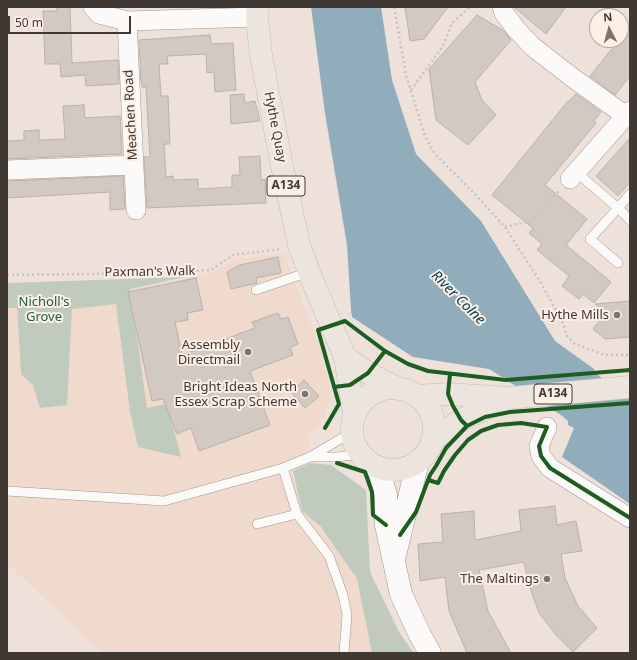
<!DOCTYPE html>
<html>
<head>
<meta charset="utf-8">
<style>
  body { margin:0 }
  #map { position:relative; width:637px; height:660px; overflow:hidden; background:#ede1da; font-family:"Noto Sans",sans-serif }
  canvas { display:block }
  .frame { position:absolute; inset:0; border:8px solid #403832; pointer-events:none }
  .north { position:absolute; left:589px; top:8px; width:40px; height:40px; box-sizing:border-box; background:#fcefe6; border:1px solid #b1a69e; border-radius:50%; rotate:354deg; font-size:11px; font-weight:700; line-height:16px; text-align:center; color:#403832 }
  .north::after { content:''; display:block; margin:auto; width:14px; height:18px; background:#7d736d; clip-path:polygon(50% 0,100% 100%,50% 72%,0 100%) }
  .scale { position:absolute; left:8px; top:16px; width:123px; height:18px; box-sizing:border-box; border:2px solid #403832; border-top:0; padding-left:5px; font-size:12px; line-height:14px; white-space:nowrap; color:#403832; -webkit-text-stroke:3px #fcefe6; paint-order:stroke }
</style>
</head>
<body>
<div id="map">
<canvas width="637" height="660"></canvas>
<div class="frame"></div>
<div class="north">N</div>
<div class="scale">50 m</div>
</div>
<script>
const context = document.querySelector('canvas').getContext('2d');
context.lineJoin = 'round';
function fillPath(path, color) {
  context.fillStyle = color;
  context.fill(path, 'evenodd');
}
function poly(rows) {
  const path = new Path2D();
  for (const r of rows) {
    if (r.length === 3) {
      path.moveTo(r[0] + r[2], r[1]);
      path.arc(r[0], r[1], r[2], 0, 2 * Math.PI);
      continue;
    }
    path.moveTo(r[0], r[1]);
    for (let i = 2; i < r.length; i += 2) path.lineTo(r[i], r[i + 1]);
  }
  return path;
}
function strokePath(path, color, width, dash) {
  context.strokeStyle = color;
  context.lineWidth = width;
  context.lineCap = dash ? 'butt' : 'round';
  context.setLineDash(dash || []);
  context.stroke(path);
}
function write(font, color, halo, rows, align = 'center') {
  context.font = font + ' "Noto Sans",sans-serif';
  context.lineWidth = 4;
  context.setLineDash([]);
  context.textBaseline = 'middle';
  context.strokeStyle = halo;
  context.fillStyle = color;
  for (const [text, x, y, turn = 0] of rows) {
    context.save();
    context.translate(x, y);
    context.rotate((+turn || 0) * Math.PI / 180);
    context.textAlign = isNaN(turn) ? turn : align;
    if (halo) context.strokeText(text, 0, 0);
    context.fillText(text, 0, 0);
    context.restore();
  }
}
const built = poly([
  [284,253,319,346,329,382,330,401,320,425,309,436,311,463,293,471,302,511,321,527,357,579,372,653,102,653,7,563,7,308,17,307,21,374,71,299,213,273,234,259]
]);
const green = poly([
  [185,277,130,289,147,408,167,404,181,457,138,447,130,412,116,304,72,309,67,405,40,408,33,385,21,374,17,308,7,308,7,283],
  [311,463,331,465,366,490,370,572,399,632,414,653,372,653,357,579,321,527,302,511,293,471]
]);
const water = poly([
  [311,7,381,7,392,80,416,154,481,221,555,341,594,369,595,373,630,398,630,504,562,457,574,428,568,425,568,421,561,415,506,380,505,377,502,377,489,369,413,357,352,317,351,310,347,245,325,113]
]);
const building = poly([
  [57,7,70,7,72,63,118,60,119,84,86,86,85,75,61,77,60,64,45,64,43,11,57,11,57,7],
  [405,7,448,7,424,39,410,41,405,7],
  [514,7,566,7,546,34,514,7],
  [477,15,504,31,511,40,475,82,482,100,496,115,468,145,436,120,429,69,477,15],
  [630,27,630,76,615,95,590,76,619,40,621,40,621,38,630,27],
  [210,35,211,44,233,43,236,90,215,92,214,72,207,73,206,54,167,56,168,64,159,64,161,96,168,96,170,144,164,144,166,177,173,176,173,180,198,179,198,189,232,187,232,175,240,175,239,157,260,156,261,180,265,179,266,203,147,208,144,157,150,157,146,87,142,87,142,82,141,82,139,40,210,35],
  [244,94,245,103,255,101,260,121,231,124,230,95,244,94],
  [576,94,601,112,594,121,596,123,545,185,587,219,566,245,611,282,594,303,583,294,579,299,562,286,569,276,537,250,542,244,529,233,533,228,492,195,568,101,569,101,576,94],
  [84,105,85,118,120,116,122,154,7,159,7,141,24,140,24,131,39,130,39,140,65,139,63,106,84,105],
  [630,138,630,182,618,196,596,176,630,138],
  [123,176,125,209,110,210,110,192,7,198,7,181,123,176],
  [278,257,281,273,256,278,257,283,231,289,227,272,240,265,278,257],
  [196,278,203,310,187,313,188,320,175,322,182,355,255,328,252,322,278,313,281,319,288,317,298,344,290,347,293,355,250,371,270,425,199,451,191,428,177,434,163,399,152,401,128,292,196,278],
  [630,301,630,337,605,339,593,329,606,313,595,304,630,301],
  [304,380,319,396,305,408,291,392,304,380],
  [555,506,557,525,576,521,582,551,561,554,565,578,578,606,597,628,573,652,557,636,539,613,529,585,524,562,479,570,488,611,511,653,467,653,449,611,445,577,420,581,418,544,443,542,441,514,474,511,475,540,521,531,519,510,555,506]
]);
const path = poly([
  [394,7,406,75,425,136,435,154,471,190,505,227,541,283,564,325,566,335,575,344,605,355,630,355],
  [411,90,443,46,452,23,470,7],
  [505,227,531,221,559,191],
  [7,275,164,273,211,270,233,255,281,249],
  [380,358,385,351]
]);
const lane = poly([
  [576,172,618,208,630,194],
  [618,263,590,239,618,208,630,220],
  [256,290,309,272],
  [310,457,337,457,361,454],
  [283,468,297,514,329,556,343,595,347,615,344,653],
  [7,491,164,501,283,468,310,457,352,432],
  [257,524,297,514]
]);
const street = poly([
  [93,7,99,14,127,21,257,17],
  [502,7,504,13,516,29,533,47,573,78,626,116],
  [127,21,136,210],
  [7,170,134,165],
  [570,179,630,111],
  [547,427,539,446,541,456,550,468,630,518]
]);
const secondary = poly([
  [378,467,386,495,386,525,401,594,420,635,430,653],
  [395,555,418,461]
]);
const primary = poly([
  [258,7,257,17,261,55,282,166,299,245,312,280,345,357,354,413],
  [345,357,368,373,399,389],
  [393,429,41],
  [416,396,448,394,509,398,630,387],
  [432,440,461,420,506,399]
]);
const cycleway = poly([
  [450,374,448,394,453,406,461,420,467,426],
  [334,387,350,385,368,373,385,351],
  [325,428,339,404,318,330,345,321,385,351,408,364,428,371,506,380,630,370],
  [337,463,365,472,372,492,373,515,386,525],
  [428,480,438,483,444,471,455,455,468,440,481,431,498,425,521,423,547,427,539,446,541,456,550,468,630,518],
  [400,535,416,512,430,475,436,466,446,448,467,426,485,417,510,412,630,403]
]);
const markers = [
  [617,315,4,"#7d736d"],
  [248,352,4,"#7d736d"],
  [305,394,4,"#7d736d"],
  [547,579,4,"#7d736d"]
];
const shields = [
  [286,186,38],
  [553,394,38]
];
const shieldNames = [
  ["A134",286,186],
  ["A134",553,394]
];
const streetNames = [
  ["Meachen Road",131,115,-93],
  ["Hythe Quay",275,127,79],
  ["Paxman's Walk",150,272,-1]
];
const parkNames = [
  ["Nicholl's",44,302],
  ["Grove",44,317]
];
const poiNames = [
  ["Hythe Mills",609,315],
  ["Assembly",240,345],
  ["Directmail",240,360],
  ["Bright Ideas North",297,387],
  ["Essex Scrap Scheme",297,402],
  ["The Maltings",539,579]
];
const waterNames = [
  ["River Colne",458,298,45]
];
fillPath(built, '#efdacd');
fillPath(green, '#c0cbbe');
fillPath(water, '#91acba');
fillPath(building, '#d2c9c3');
strokePath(building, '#bab1ab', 1);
strokePath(lane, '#a19892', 10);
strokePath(street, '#a19892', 20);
strokePath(secondary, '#a19892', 23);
strokePath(primary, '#c4beb9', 23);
strokePath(path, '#c7c3c0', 2.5, [2, 3]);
strokePath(lane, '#fcfaf9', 9);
strokePath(street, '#fcfaf9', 19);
strokePath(secondary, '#fcfaf9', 22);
strokePath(primary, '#ece5dd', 22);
strokePath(cycleway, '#1b5e20', 4);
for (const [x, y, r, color] of markers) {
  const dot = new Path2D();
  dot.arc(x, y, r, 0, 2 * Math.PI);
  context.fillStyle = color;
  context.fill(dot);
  strokePath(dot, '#fcefe6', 1.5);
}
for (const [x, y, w] of shields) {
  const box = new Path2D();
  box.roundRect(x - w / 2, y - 10, w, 20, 3);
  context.fillStyle = '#fcefe6';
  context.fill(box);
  strokePath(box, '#403832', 1);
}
write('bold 12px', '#403832', null, shieldNames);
write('13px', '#403832', '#fcefe6', streetNames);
write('13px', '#1b613f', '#fcefe6', parkNames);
write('13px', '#403832', '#fcefe6', poiNames, 'right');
write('italic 14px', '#004058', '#fcefe6', waterNames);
</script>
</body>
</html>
